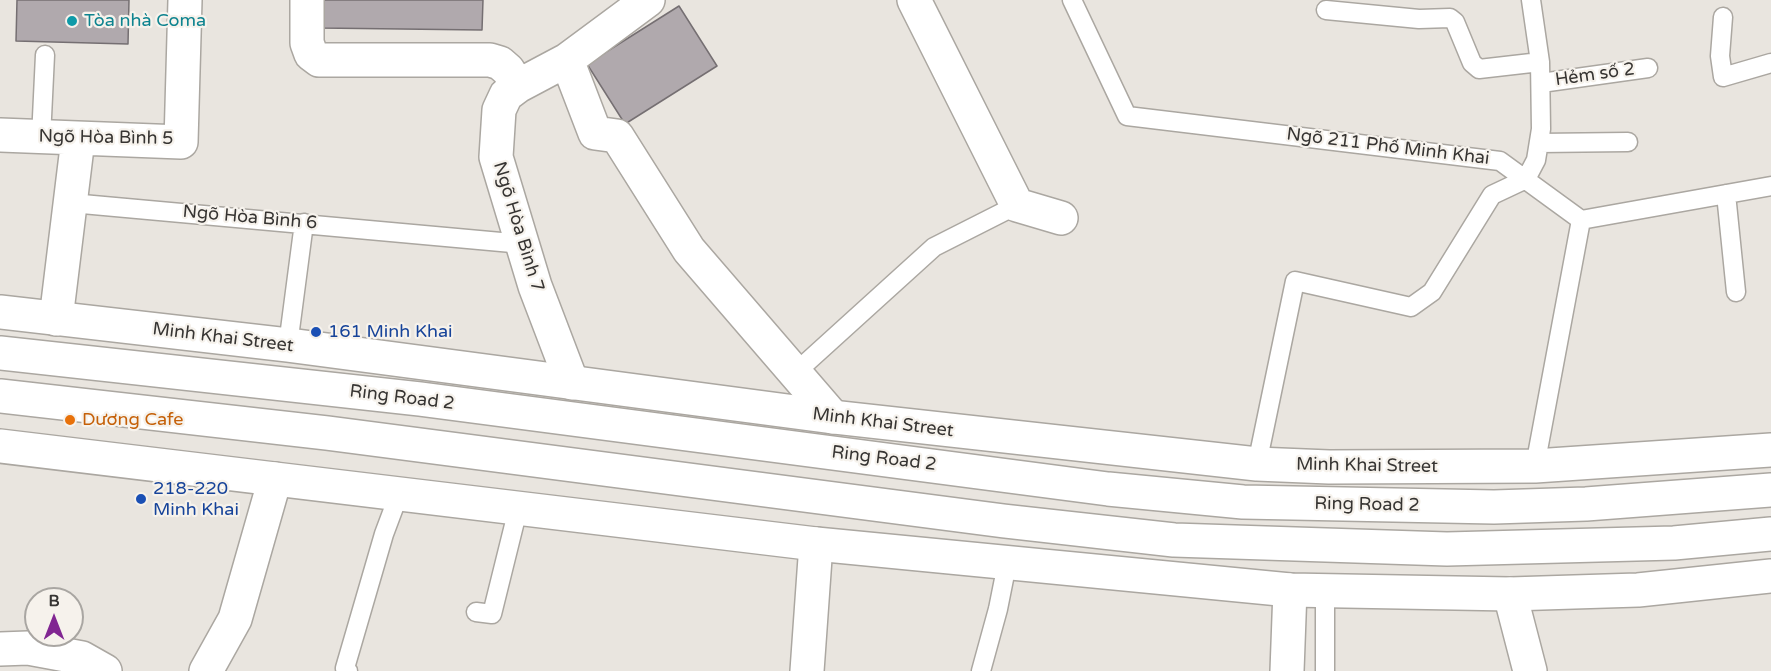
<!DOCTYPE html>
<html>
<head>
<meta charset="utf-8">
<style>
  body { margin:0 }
  #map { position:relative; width:1771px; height:671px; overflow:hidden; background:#e9e5df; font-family:"Varela Round",sans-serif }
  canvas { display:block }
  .north { position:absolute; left:24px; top:587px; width:60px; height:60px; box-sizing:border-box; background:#f6f2ec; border:2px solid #a9a6a2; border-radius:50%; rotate:0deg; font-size:16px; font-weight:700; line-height:24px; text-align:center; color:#363432 }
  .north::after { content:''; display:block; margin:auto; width:21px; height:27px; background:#812692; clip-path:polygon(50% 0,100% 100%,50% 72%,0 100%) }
</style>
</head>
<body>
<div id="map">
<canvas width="1771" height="671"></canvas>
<div class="north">B</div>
</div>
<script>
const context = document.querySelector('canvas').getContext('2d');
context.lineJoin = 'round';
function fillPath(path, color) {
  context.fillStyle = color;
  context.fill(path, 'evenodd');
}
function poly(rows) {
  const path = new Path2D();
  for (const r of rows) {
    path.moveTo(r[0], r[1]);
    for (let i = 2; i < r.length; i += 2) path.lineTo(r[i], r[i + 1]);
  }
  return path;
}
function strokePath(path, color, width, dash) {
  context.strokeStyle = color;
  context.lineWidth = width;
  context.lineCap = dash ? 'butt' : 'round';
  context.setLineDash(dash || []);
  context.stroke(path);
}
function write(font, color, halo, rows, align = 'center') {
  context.font = font + ' "Varela Round",sans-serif';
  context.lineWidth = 4.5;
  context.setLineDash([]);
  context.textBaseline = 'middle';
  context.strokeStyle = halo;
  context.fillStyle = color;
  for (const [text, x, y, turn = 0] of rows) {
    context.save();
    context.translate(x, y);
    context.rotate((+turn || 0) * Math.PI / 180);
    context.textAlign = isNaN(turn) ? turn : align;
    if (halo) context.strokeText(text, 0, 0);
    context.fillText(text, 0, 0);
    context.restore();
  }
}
const building = poly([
  [17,0,129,0,128,44,16,41,17,0],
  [320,0,483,0,482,30,320,28,320,0],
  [679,6,717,66,625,124,587,64,679,6]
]);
const lane = poly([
  [1072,0,1127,116,1500,161,1581,220],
  [1326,10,1419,19,1450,18,1455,22,1472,63,1479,69,1540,62],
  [1723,17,1720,56,1723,77,1771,63],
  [1541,83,1648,68],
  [41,138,45,55],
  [1539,143,1628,142],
  [1726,194,1736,292],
  [71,203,523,244],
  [1581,220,1771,186],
  [288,345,304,223],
  [795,373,934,247,1017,205],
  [1257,464,1295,281,1411,307,1432,292,1492,195,1526,179,1536,160,1541,129,1540,62,1531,0],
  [1535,466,1581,220],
  [1325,591,1325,671],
  [476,612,492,614,518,509],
  [348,671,345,668,384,534,399,494],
  [981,671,998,609,1007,564]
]);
const street = poly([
  [307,0,307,43,311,54,319,60,490,60,500,63,508,70,518,86],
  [914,0,1017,205,1061,218],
  [567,60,595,133,617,136,689,250,833,417],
  [0,135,181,142,185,0],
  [56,319,78,139],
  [572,383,535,286,496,157,499,110,506,95,518,86,567,60,648,0],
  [1510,594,1530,671],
  [0,649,28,648,82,658,105,671],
  [206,671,235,619,275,479],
  [807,671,816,544],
  [1287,671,1290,590]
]);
const primary = poly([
  [0,312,288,345,833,417,1257,464,1329,467,1535,466,1771,450],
  [0,446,816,544,1290,590,1510,594,1638,590,1771,576]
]);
const highway = poly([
  [0,353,420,399,1108,489,1243,502,1494,507,1586,504,1771,490],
  [0,396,327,433,1004,521,1174,540,1447,549,1674,543,1771,534]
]);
const markers = [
  [72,21,6,"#0f9aa8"],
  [316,332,6,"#1a4fb4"],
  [70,420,6,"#e8710a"],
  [141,499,6,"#1a4fb4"]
];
const cultureNames = [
  ["Tòa nhà Coma",84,21]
];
const streetNames = [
  ["Hẻm số 2",1595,75,-8],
  ["Ngõ Hòa Bình 5",106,138,1],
  ["Ngõ 211 Phố Minh Khai",1388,147,7],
  ["Ngõ Hòa Bình 6",250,218,5],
  ["Ngõ Hòa Bình 7",518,227,73],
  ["Minh Khai Street",223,338,7],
  ["Ring Road 2",402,398,7],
  ["Minh Khai Street",883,423,7],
  ["Ring Road 2",884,459,7],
  ["Minh Khai Street",1367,466,1],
  ["Ring Road 2",1367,505,1]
];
const transitNames = [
  ["161 Minh Khai",328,332],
  ["218-220",153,489],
  ["Minh Khai",153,510]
];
const foodNames = [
  ["Dương Cafe",82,420]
];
fillPath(building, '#b0a9ad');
strokePath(building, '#756f72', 1.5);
strokePath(lane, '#aba7a1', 21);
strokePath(street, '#aba7a1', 36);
strokePath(primary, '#aba7a1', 36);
strokePath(highway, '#aba7a1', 36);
strokePath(lane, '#fff', 18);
strokePath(street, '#fff', 33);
strokePath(primary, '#fff', 33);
strokePath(highway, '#fff', 33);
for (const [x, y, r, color] of markers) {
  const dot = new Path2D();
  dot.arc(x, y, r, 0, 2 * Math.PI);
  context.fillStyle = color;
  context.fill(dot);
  strokePath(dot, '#f6f2ec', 2);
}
write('18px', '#0d838f', '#f6f2ec', cultureNames, 'left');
write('18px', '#363432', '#f6f2ec', streetNames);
write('18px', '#164399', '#f6f2ec', transitNames, 'left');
write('18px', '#c56008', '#f6f2ec', foodNames, 'left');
</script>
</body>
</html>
